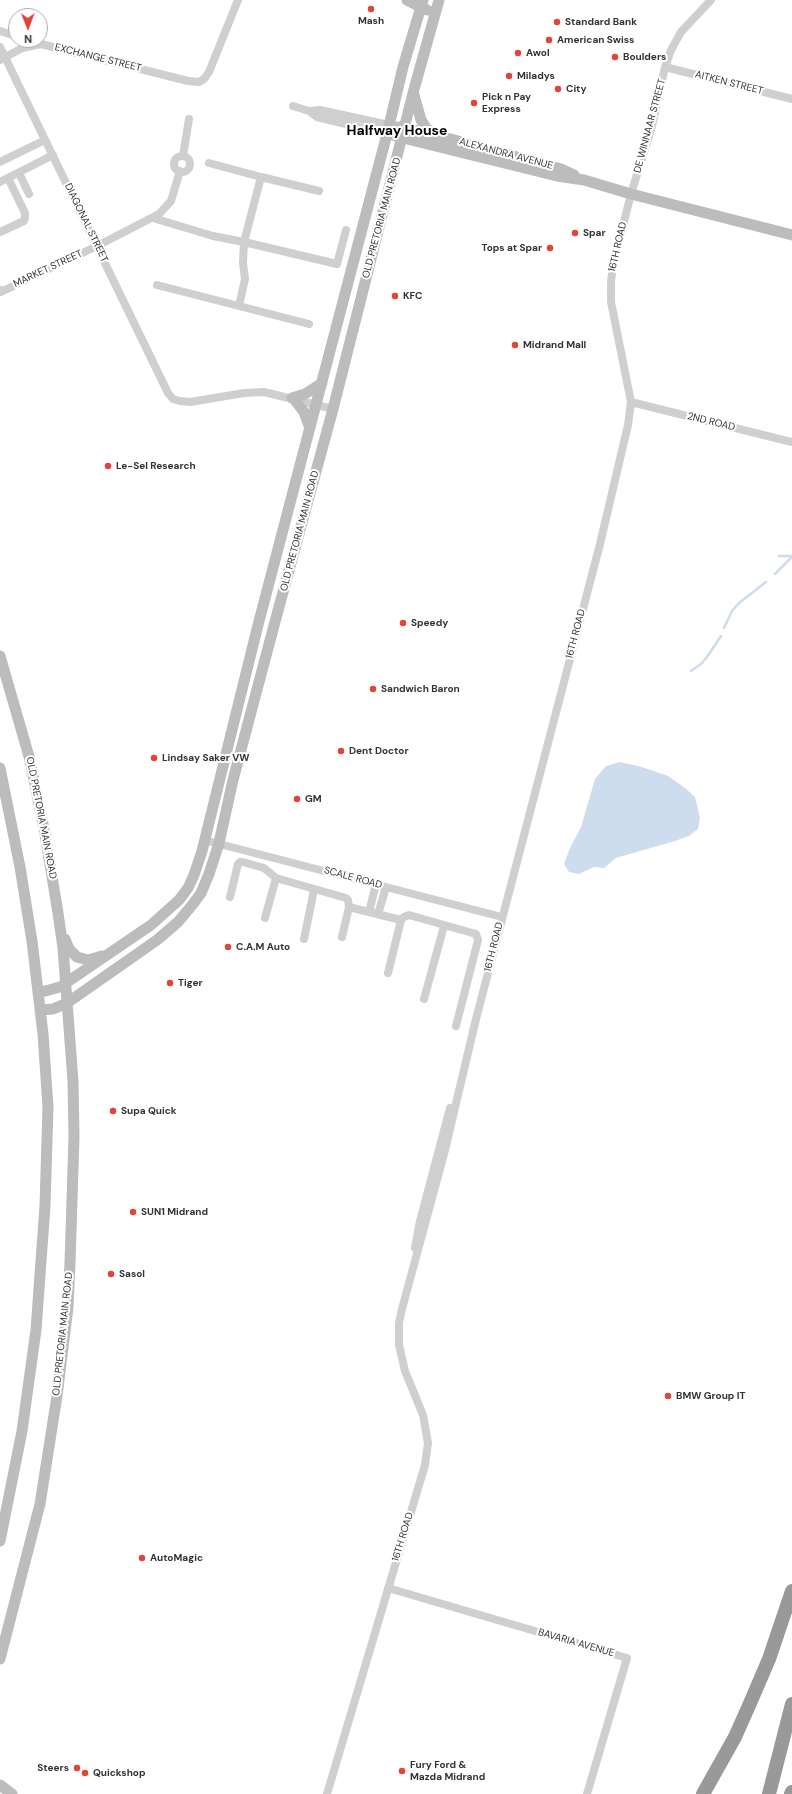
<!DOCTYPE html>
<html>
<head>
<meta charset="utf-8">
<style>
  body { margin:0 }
  #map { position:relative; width:792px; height:1794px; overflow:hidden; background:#fff; font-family:"DM Sans",sans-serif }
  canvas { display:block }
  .north { position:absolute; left:8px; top:8px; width:40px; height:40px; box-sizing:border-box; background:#fff; border:1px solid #adadad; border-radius:50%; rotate:179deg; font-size:11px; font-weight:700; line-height:16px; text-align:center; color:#323232 }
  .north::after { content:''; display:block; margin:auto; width:14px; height:18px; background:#e34439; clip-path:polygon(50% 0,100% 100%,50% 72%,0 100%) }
</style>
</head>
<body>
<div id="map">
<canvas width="792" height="1794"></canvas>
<div class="north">N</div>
</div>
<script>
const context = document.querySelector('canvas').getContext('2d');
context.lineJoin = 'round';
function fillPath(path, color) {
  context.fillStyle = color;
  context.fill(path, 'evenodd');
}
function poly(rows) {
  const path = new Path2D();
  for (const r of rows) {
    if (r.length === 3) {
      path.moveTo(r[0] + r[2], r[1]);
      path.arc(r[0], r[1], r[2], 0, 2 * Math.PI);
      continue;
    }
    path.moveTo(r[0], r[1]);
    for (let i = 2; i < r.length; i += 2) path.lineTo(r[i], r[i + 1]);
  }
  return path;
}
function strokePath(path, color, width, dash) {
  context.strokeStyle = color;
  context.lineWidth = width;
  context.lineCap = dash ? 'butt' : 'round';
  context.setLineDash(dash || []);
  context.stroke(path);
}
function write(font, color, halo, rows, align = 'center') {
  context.font = font + ' "DM Sans",sans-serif';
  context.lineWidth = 4;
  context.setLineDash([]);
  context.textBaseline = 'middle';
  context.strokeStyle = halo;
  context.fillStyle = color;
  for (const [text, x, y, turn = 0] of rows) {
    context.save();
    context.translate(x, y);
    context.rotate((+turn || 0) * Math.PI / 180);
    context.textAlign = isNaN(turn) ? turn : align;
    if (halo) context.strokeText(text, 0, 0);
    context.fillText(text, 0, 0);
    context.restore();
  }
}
const water = poly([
  [620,762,642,767,668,776,685,788,695,797,700,818,698,829,689,836,675,841,616,858,604,868,594,867,579,874,569,872,564,864,570,848,581,827,595,779,606,766]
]);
const stream = poly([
  [779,556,792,556],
  [775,574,792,557],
  [724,628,732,611,739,603,766,582],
  [691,671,701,664,707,657,721,636]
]);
const street = poly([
  [0,31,16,36],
  [0,47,168,393,173,399,180,401,190,402,244,393,264,392,333,409],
  [0,60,22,48,41,44,188,81,199,82,204,79,209,72,238,0],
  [665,67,792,99],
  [293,106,309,111,317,117,387,134],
  [309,111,320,110,389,125],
  [183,156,189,119],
  [182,164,8],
  [0,162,45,140],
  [19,173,29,194],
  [261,177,319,191],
  [0,182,53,155],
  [153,218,213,236,244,242,261,177,209,163],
  [0,232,24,221,25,217,25,213,8,178],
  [157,285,239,306],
  [0,290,1,292,97,246,159,214,171,201,180,171],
  [309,324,239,306,245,279,243,263,244,242,337,264,346,230],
  [631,402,792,442],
  [204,840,502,917],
  [230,897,238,864,240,862,243,862,264,868,276,878,346,898,348,900,349,907,401,920],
  [369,912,376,884],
  [378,914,386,887],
  [265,918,276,878],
  [342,937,349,907],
  [304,939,314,890],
  [388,973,401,920,404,917,409,915,476,934,478,940,456,1026],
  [424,999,444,926],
  [415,1248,420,1221,450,1108],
  [388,1588,627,1658,587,1794],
  [327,1794,425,1465,428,1443,423,1415,405,1371,399,1345,399,1323,402,1309,444,1154,476,1019,600,544,628,425,631,402,611,302,611,282,613,265,631,194,652,126,665,67,671,50,681,32,711,0]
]);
const secondary = poly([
  [407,0,427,10],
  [414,95,421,120,426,128,435,135],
  [398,127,436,135,561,169,574,175],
  [395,136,557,176,584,180,631,194,792,235],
  [292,398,305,394,322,383],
  [294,399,304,412,310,428],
  [0,656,30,760,45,834,58,913,63,948,73,1081,74,1137,70,1263,68,1307,57,1396,40,1504,0,1659],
  [0,768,20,867,32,941,43,1034,48,1107,45,1206,36,1330,22,1431,0,1541],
  [65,939,69,949,77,957,88,960,102,956],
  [38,993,60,987,151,925,179,900,188,888,194,875,202,851,258,625,387,134,403,67,423,0],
  [40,1010,53,1009,67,1003,157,940,178,922,193,904,201,893,209,874,219,843,233,780,276,618,333,409,413,93,439,0],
  [0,1785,12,1794]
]);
const highway = poly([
  [703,1794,735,1737,751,1701,769,1659,792,1591],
  [769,1794,792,1704],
  [791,1794,792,1792]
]);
const markers = [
  [371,9,4,"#e34439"],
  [557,22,4,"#e34439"],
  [549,40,4,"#e34439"],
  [518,53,4,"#e34439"],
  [615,57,4,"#e34439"],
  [509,76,4,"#e34439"],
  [558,89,4,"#e34439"],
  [474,103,4,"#e34439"],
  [575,233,4,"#e34439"],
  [550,248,4,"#e34439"],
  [395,296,4,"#e34439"],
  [515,345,4,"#e34439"],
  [108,466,4,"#e34439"],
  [403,623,4,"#e34439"],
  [373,689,4,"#e34439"],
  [341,751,4,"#e34439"],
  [154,758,4,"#e34439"],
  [297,799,4,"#e34439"],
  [228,947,4,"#e34439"],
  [170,983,4,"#e34439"],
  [113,1111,4,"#e34439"],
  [133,1212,4,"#e34439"],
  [111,1274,4,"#e34439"],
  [668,1396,4,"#e34439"],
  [142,1558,4,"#e34439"],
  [77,1768,4,"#e34439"],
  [402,1771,4,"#e34439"],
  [85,1773,4,"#e34439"]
];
const poiNames = [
  ["Mash",371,21,"center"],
  ["Standard Bank",565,22],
  ["American Swiss",557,40],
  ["Awol",526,53],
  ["Boulders",623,57],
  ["Miladys",517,76],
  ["City",566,89],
  ["Pick n Pay",482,97],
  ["Express",482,109],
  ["Spar",583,233],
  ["Tops at Spar",542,248,"right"],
  ["KFC",403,296],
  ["Midrand Mall",523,345],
  ["Le-Sel Research",116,466],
  ["Speedy",411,623],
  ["Sandwich Baron",381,689],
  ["Dent Doctor",349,751],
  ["Lindsay Saker VW",162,758],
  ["GM",305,799],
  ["C.A.M Auto",236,947],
  ["Tiger",178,983],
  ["Supa Quick",121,1111],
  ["SUN1 Midrand",141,1212],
  ["Sasol",119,1274],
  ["BMW Group IT",676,1396],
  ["AutoMagic",150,1558],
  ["Fury Ford &",410,1765],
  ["Mazda Midrand",410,1777],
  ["Steers",69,1768,"right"],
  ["Quickshop",93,1773]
];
const streetNames = [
  ["EXCHANGE STREET",98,58,14],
  ["AITKEN STREET",729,83,14],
  ["DE WINNAAR STREET",650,126,-75],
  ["ALEXANDRA AVENUE",506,154,15],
  ["OLD PRETORIA MAIN ROAD",382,218,-75],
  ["DIAGONAL STREET",86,223,64],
  ["16TH ROAD",618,247,-77],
  ["MARKET STREET",48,269,-25],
  ["2ND ROAD",711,422,14],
  ["OLD PRETORIA MAIN ROAD",300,531,-75],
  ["16TH ROAD",576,634,-75],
  ["OLD PRETORIA MAIN ROAD",41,818,79],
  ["SCALE ROAD",353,878,15],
  ["16TH ROAD",494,947,-76],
  ["OLD PRETORIA MAIN ROAD",63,1334,-84],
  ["16TH ROAD",403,1537,-73],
  ["BAVARIA AVENUE",576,1643,16]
];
const districtNames = [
  ["Halfway House",397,131]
];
fillPath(water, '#cedded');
strokePath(stream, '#cedded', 2.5);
strokePath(street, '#cfcfcf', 8);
strokePath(secondary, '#bcbcbc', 11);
strokePath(highway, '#999', 14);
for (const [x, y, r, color] of markers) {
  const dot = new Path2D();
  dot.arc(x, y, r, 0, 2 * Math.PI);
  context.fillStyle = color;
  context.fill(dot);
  strokePath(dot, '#fff', 1.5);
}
write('bold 10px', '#323232', '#fff', poiNames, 'left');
write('10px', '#323232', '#fff', streetNames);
write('bold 14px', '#000', '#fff', districtNames);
</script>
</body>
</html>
